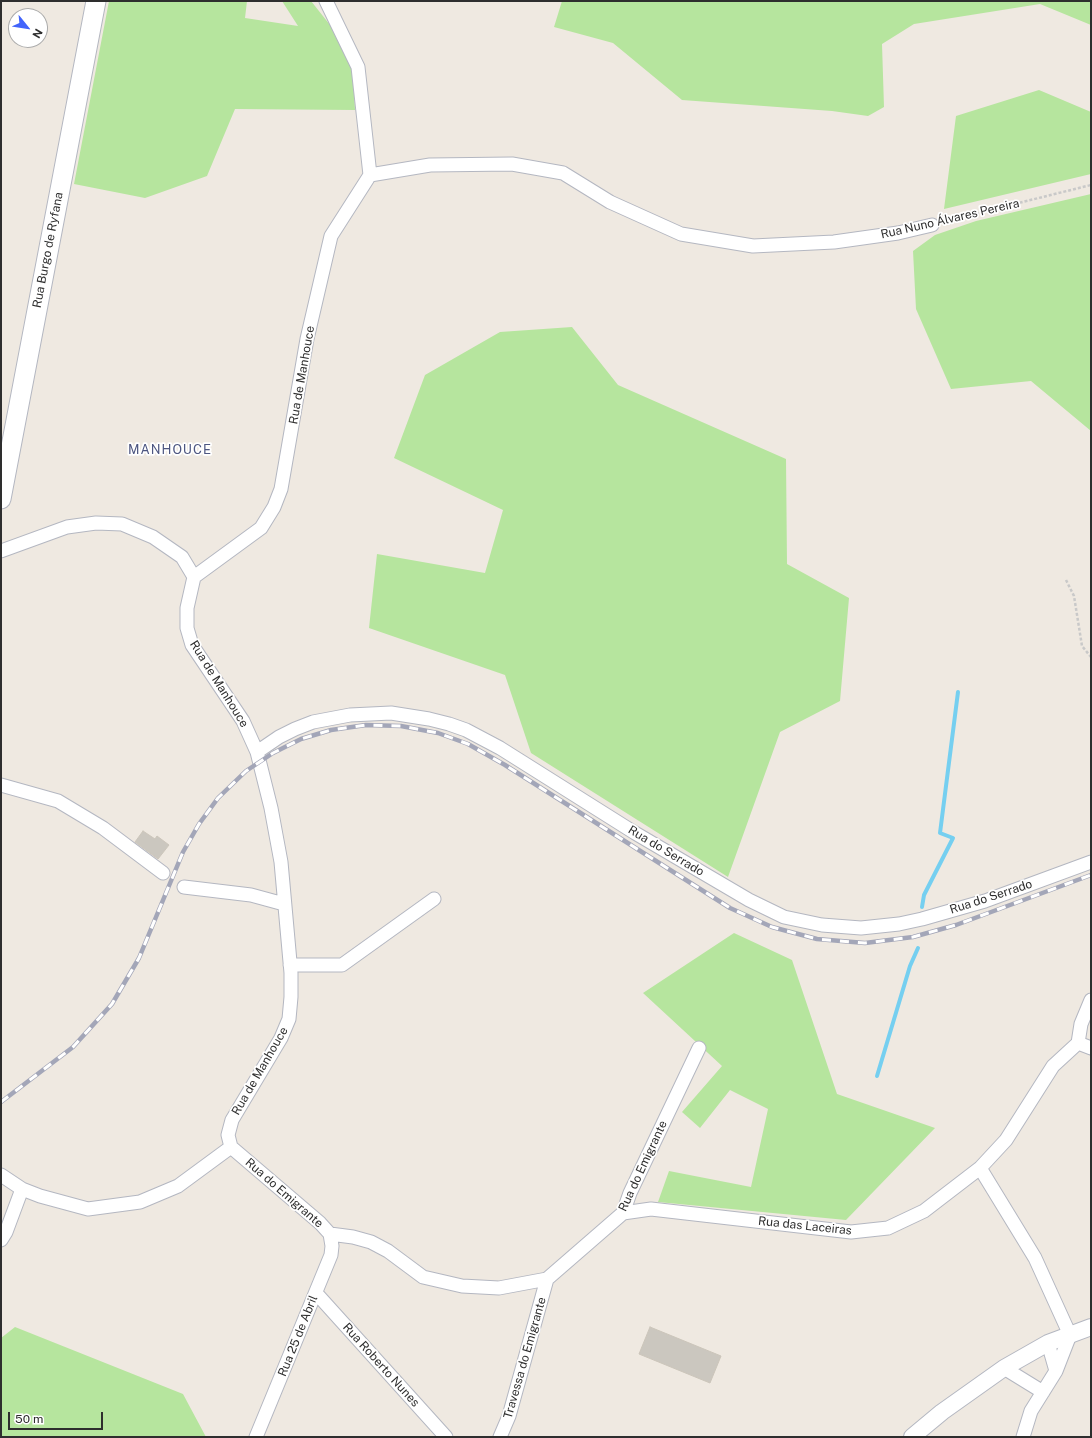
<!DOCTYPE html>
<html>
<head>
<meta charset="utf-8">
<style>
  body { margin:0 }
  #map { position:relative; width:1092px; height:1438px; overflow:hidden; background:#efe9e1; font-family:"Public Sans",sans-serif }
  canvas { display:block }
  .frame { position:absolute; inset:0; border:2px solid #2e2e2e; pointer-events:none }
  .north { position:absolute; left:8px; top:8px; width:40px; height:40px; box-sizing:border-box; background:#fff; border:1px solid #ababab; border-radius:50%; rotate:120deg; font-size:11px; font-weight:700; line-height:16px; text-align:center; color:#2e2e2e }
  .north::after { content:''; display:block; margin:auto; width:14px; height:18px; background:#4264fb; clip-path:polygon(50% 0,100% 100%,50% 72%,0 100%) }
  .scale { position:absolute; left:8px; top:1412px; width:95px; height:18px; box-sizing:border-box; border:2px solid #2e2e2e; border-top:0; padding-left:5px; font-size:12px; line-height:14px; white-space:nowrap; color:#2e2e2e; -webkit-text-stroke:3px #fff; paint-order:stroke }
</style>
</head>
<body>
<div id="map">
<canvas width="1092" height="1438"></canvas>
<div class="frame"></div>
<div class="north">N</div>
<div class="scale">50 m</div>
</div>
<script>
const context = document.querySelector('canvas').getContext('2d');
context.lineJoin = 'round';
function fillPath(path, color) {
  context.fillStyle = color;
  context.fill(path, 'evenodd');
}
function poly(rows) {
  const path = new Path2D();
  for (const r of rows) {
    path.moveTo(r[0], r[1]);
    for (let i = 2; i < r.length; i += 2) path.lineTo(r[i], r[i + 1]);
  }
  return path;
}
function strokePath(path, color, width, dash) {
  context.strokeStyle = color;
  context.lineWidth = width;
  context.lineCap = dash ? 'butt' : 'round';
  context.setLineDash(dash || []);
  context.stroke(path);
}
function write(font, color, halo, rows, align = 'center') {
  context.font = font + ' "Public Sans",sans-serif';
  context.lineWidth = 3.5;
  context.setLineDash([]);
  context.textBaseline = 'middle';
  context.strokeStyle = halo;
  context.fillStyle = color;
  for (const [text, x, y, turn = 0] of rows) {
    context.save();
    context.translate(x, y);
    context.rotate((+turn || 0) * Math.PI / 180);
    context.textAlign = isNaN(turn) ? turn : align;
    if (halo) context.strokeText(text, 0, 0);
    context.fillText(text, 0, 0);
    context.restore();
  }
}
const green = poly([
  [109,1,247,1,245,18,298,26,282,1,311,1,334,30,353,66,355,110,235,109,207,176,145,198,74,184],
  [562,1,1091,1,1091,25,1040,4,914,24,882,44,884,107,868,116,832,111,682,100,613,43,554,27],
  [1039,90,1091,112,1091,174,944,209,956,116],
  [1091,194,1091,431,1031,381,951,389,916,309,913,251,935,235,976,221],
  [572,327,618,385,786,459,787,564,849,598,840,701,780,732,728,877,531,753,505,675,369,628,377,554,485,573,503,510,394,458,425,375,500,332],
  [734,933,792,960,837,1094,935,1128,846,1220,658,1202,669,1171,751,1187,768,1109,730,1090,700,1128,682,1112,722,1066,643,993],
  [15,1327,183,1394,206,1437,1,1437,1,1338]
]);
const stream = poly([
  [922,907,924,895,953,838,940,833,958,692],
  [877,1076,910,966,918,948]
]);
const building = poly([
  [143,831,155,839,157,836,169,845,158,859,135,842,143,831],
  [650,1327,721,1356,710,1383,639,1354,650,1327]
]);
const path = poly([
  [942,222,1091,185],
  [1066,580,1074,596,1082,646,1091,657]
]);
const minor = poly([
  [370,175,430,165,512,164,563,173,610,202,681,234,753,246,834,242,898,233,932,225],
  [1,551,67,527,96,523,122,524,153,537,182,557,194,577],
  [257,752,279,737,295,729,313,722,350,715,391,713,429,719,449,724,466,730,500,748,635,833,749,900,784,917,822,925,861,928,899,924,922,919,985,901,1091,862],
  [1,785,58,801,103,828,163,873],
  [184,887,251,895,284,904],
  [290,965,342,965,434,899],
  [1078,1043,1091,1048],
  [231,1147,228,1135,232,1120,281,1038,289,1019,291,997,291,973,281,862,271,808,257,752,243,721,192,645,187,628,187,608,194,577,261,528,274,507,281,489,307,339,331,236,370,175,358,67,326,1],
  [231,1147,320,1223,330,1234,353,1237,371,1242,388,1251,423,1277,462,1286,499,1288,547,1279,623,1213,630,1193,699,1048],
  [980,1168,1035,1258,1070,1335,1056,1371],
  [1,1175,22,1189,40,1196,88,1209,140,1202,178,1186,231,1147],
  [623,1213,651,1209,851,1232,888,1228,924,1211,980,1168,1006,1140,1053,1066,1078,1043,1081,1024,1091,1000],
  [1,1240,6,1232,22,1189],
  [316,1293,446,1437],
  [1004,1368,1043,1392],
  [256,1437,331,1255,332,1246,330,1234],
  [500,1437,509,1416,547,1279],
  [1023,1437,1031,1411,1056,1371,1048,1343]
]);
const tertiary = poly([
  [912,1437,942,1412,1004,1368,1048,1343,1091,1327]
]);
const secondary = poly([
  [1,499,96,1]
]);
const rail = poly([
  [1,1102,73,1047,112,1004,139,958,183,852,199,824,218,798,246,771,273,753,301,739,331,730,366,725,401,726,438,733,468,744,505,765,730,908,772,927,817,939,865,943,913,937,956,925,1091,875]
]);
const streetNames = [
  ["Rua Nuno Álvares Pereira",950,219,-13],
  ["Rua Burgo de Ryfana",48,250,-79],
  ["Rua de Manhouce",302,375,-80],
  ["Rua de Manhouce",219,684,58],
  ["Rua do Serrado",666,851,31],
  ["Rua do Serrado",991,897,-18],
  ["Rua de Manhouce",260,1071,-60],
  ["Rua do Emigrante",643,1166,-65],
  ["Rua do Emigrante",284,1193,41],
  ["Rua das Laceiras",805,1226,6],
  ["Rua 25 de Abril",298,1336,-68],
  ["Travessa do Emigrante",525,1358,-74],
  ["Rua Roberto Nunes",381,1365,48]
];
const neighbourhoodNames = [
  ["MANHOUCE",170,450]
];
fillPath(green, '#b6e59e');
strokePath(stream, '#75cff0', 4);
fillPath(building, '#cbc7bf');
strokePath(building, '#cbc5ba', 1);
strokePath(minor, '#b4b7c1', 15);
strokePath(tertiary, '#b4b7c1', 18);
strokePath(secondary, '#b4b7c1', 21);
strokePath(path, '#c9c9c9', 2.5, [3, 2]);
strokePath(minor, '#fff', 13);
strokePath(tertiary, '#fff', 16);
strokePath(secondary, '#fff', 19);
strokePath(rail, '#a3a6b8', 4.5);
strokePath(rail, '#fff', 3, [9]);
write('12px', '#2e2e2e', '#fff', streetNames);
context.letterSpacing = '1px';
write('13px', '#4d5680', '#fff', neighbourhoodNames);
context.letterSpacing = '0px';
</script>
</body>
</html>
